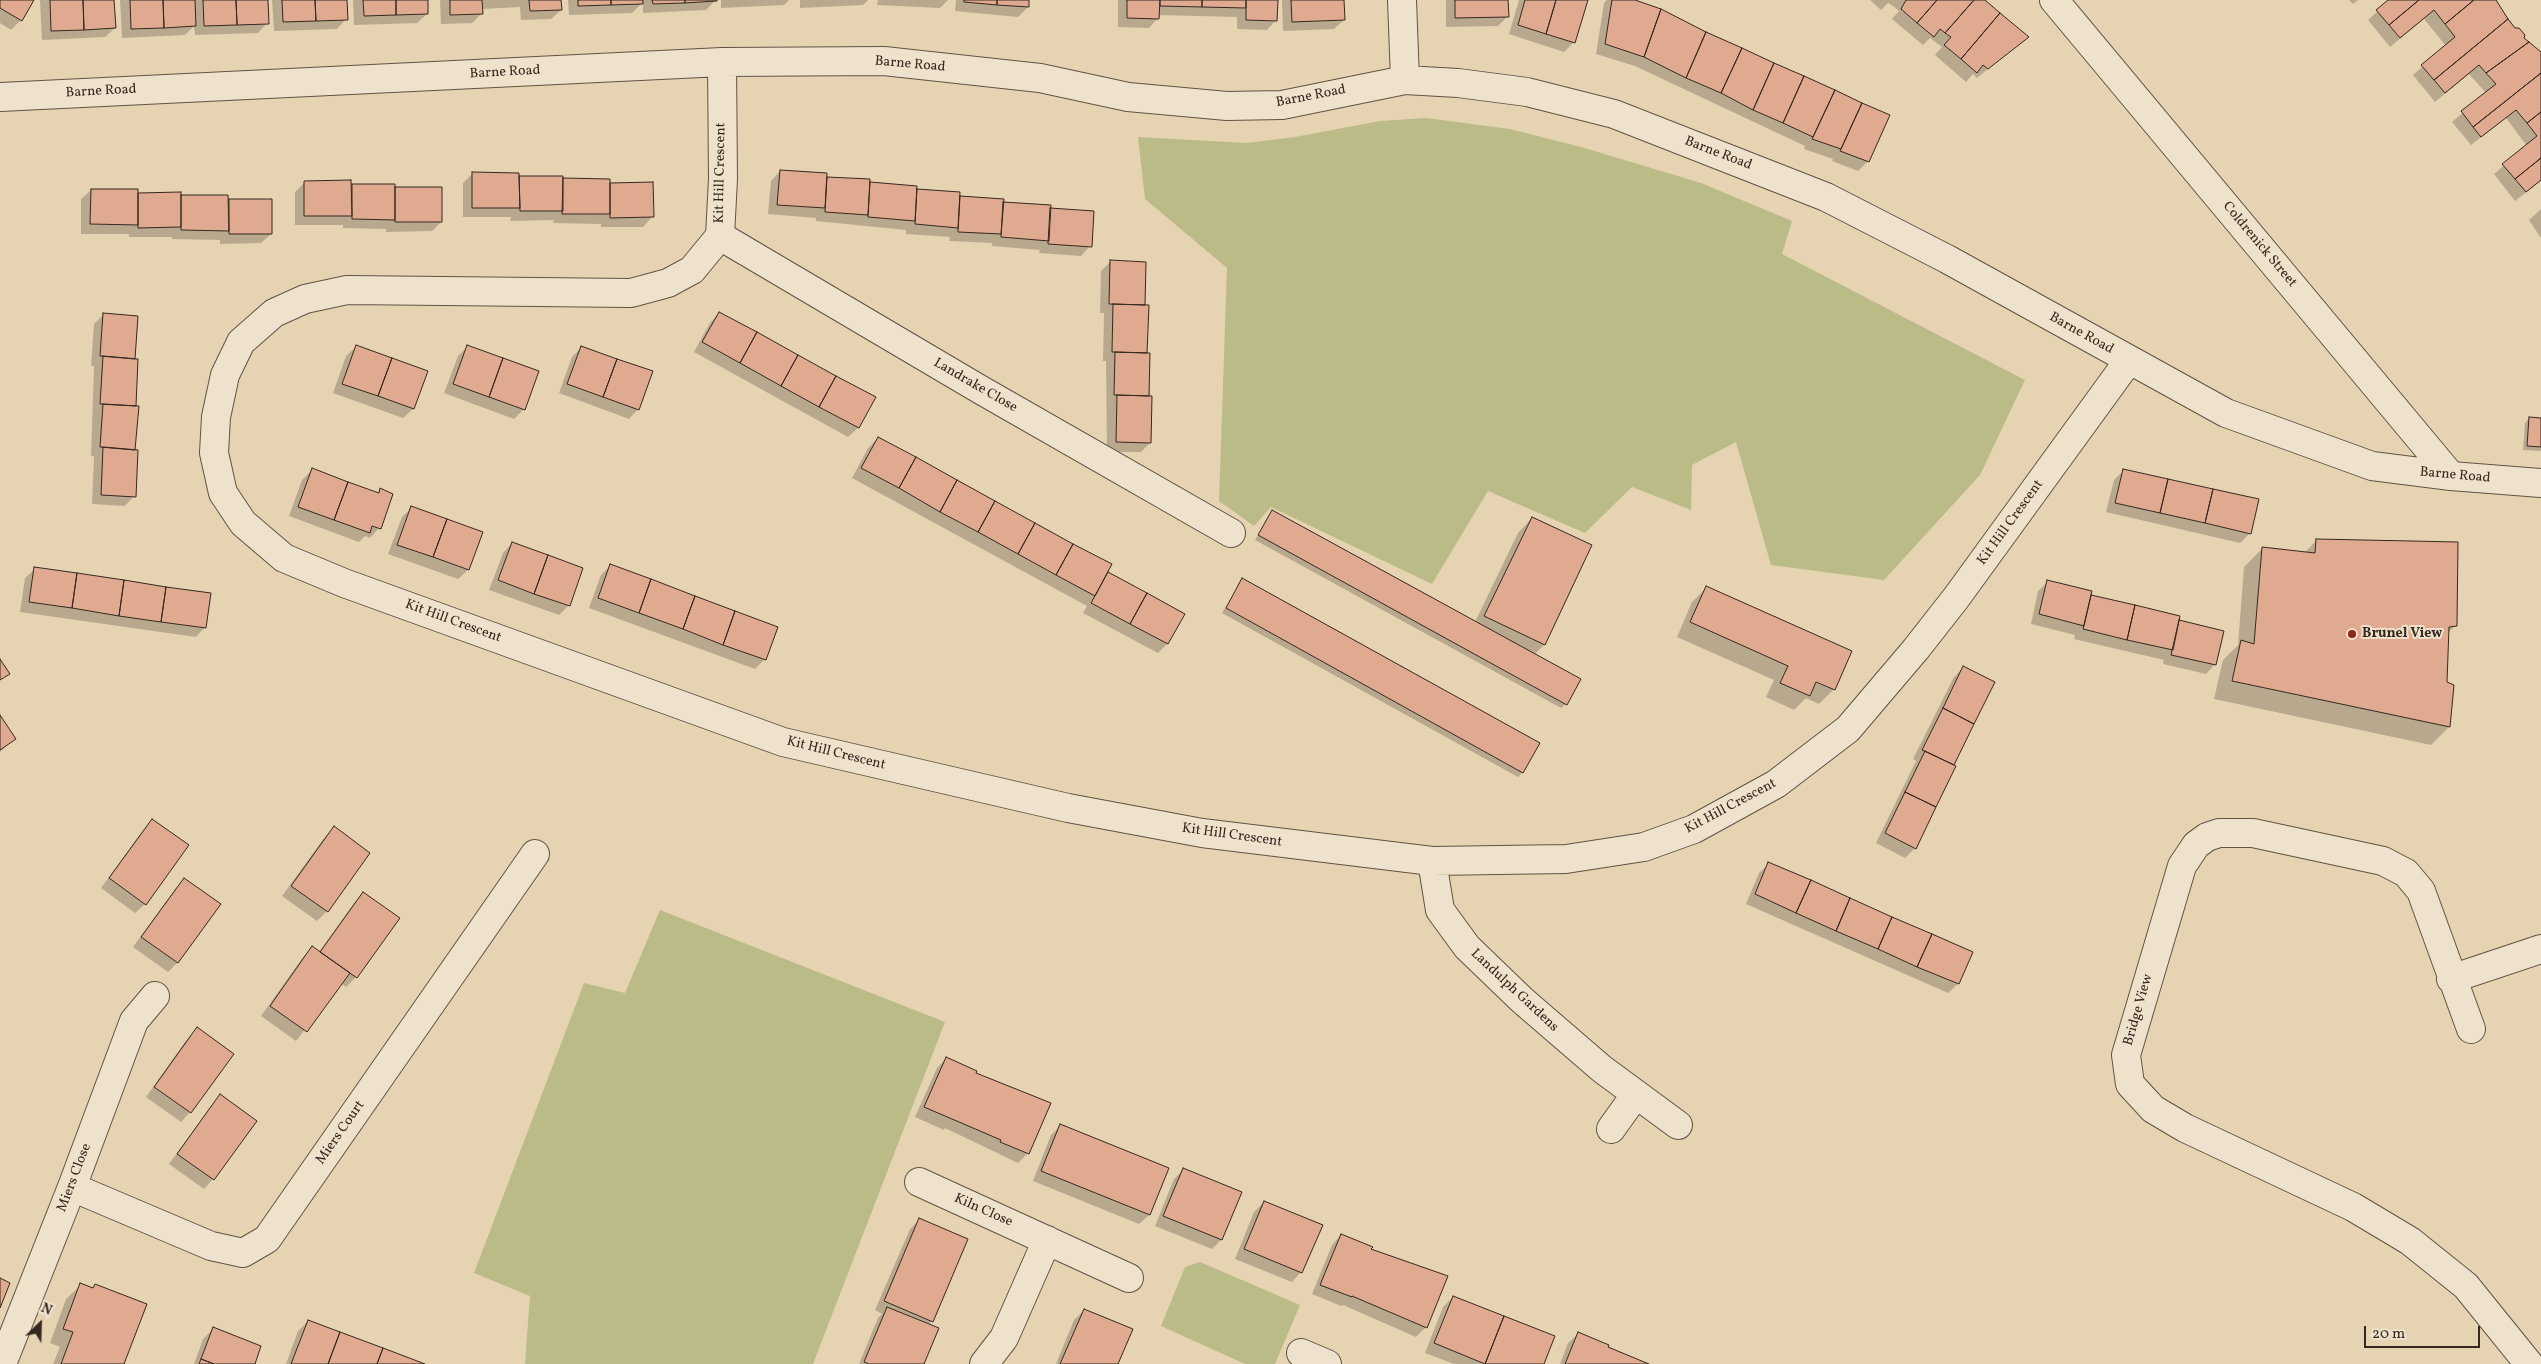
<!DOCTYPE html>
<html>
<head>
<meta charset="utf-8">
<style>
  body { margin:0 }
  #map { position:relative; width:2541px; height:1364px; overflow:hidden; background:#e6d3b2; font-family:Vollkorn,serif }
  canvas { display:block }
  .north { position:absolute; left:15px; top:1299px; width:50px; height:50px; -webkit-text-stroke:4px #efe2cd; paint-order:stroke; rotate:24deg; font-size:14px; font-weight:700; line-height:20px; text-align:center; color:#352820 }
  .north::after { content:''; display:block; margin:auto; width:18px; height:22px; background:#352820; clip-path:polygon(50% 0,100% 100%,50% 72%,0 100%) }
  .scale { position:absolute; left:2364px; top:1326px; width:116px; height:22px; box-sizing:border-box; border:2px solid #352820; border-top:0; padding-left:6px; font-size:15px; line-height:18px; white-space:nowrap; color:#352820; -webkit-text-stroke:4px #efe2cd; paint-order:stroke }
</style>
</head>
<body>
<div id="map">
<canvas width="2541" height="1364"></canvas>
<div class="north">N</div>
<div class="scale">20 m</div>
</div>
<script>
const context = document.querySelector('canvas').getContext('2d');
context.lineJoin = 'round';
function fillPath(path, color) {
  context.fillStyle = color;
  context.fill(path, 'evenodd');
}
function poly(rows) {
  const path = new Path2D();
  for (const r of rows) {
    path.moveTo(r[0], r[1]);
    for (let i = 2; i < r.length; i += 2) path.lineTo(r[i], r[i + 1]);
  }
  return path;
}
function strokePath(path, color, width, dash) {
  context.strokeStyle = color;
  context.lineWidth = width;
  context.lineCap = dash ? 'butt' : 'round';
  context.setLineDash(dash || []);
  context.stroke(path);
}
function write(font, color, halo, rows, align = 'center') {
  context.font = font + ' Vollkorn,serif';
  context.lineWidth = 4;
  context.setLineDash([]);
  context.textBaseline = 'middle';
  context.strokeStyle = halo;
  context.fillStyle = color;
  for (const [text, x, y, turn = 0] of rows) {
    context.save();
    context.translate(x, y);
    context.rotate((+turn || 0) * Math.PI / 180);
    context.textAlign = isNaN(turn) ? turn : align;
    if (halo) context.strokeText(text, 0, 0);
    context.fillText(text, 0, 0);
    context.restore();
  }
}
const green = poly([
  [1426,118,1510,129,1581,147,1701,183,1792,221,1782,254,2025,380,1980,475,1884,580,1771,565,1736,442,1692,465,1691,510,1632,487,1585,533,1488,491,1432,584,1271,507,1254,526,1219,501,1227,268,1145,199,1138,137,1246,143,1295,137,1380,121],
  [660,910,945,1022,813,1364,525,1364,530,1296,474,1273,584,983,625,993],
  [1200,1262,1300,1305,1275,1364,1245,1364,1161,1326,1185,1267]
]);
const shadow = poly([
  [0,0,32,0,21,20,11,30,0,23],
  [40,0,113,0,115,28,105,37,42,40],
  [120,0,266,0,267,23,258,33,195,35,194,26,185,35,122,38],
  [272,0,346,0,346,19,337,29,274,31],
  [353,0,426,0,427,14,417,23,354,25],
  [440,0,560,0,561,10,551,19,521,20,520,7,482,9,482,13,472,23,441,24],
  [568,0,716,0,706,10,643,13,643,2,632,13,569,15],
  [721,0,789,0,784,5,721,8],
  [800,0,868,0,863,5,800,8],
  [878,0,948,0,940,8,877,5],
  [956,0,1028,0,1028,7,1018,17,955,11],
  [1118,0,1277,0,1276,20,1267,30,1237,29,1237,17,1158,15,1158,18,1149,28,1118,27],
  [1282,0,1343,0,1344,20,1334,29,1283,31],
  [1446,0,1507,0,1507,17,1498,26,1446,27],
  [1519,0,1585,0,1574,42,1564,52,1509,34],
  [1607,0,1631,0,1661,11,1888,116,1868,161,1858,171,1832,161,1833,159,1804,149,1805,146,1635,66,1596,54,1604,3],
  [1870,0,1984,0,2027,37,1977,78,1973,74,1966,82,1935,55,1942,47,1930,38,1923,45,1892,19,1899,11,1893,6,1888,3,1881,10],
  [2349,0,2358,0,2353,4],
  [2390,0,2493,0,2541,59,2541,181,2515,201,2494,174,2527,146,2506,118,2471,145,2452,122,2486,93,2469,74,2435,102,2413,75,2446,46,2424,19,2390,47,2368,20],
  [780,171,826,178,869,180,868,184,916,187,916,191,959,193,959,197,1049,206,1049,210,1090,246,1081,256,1039,253,1040,250,992,246,992,243,949,241,950,237,906,234,906,230,816,221,816,218,768,214,771,181],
  [473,173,609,184,652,217,643,227,601,227,601,224,553,223,554,220,510,221,511,217,463,217,463,183],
  [305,182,350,185,394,185,393,188,441,222,432,231,386,232,386,229,343,228,343,225,295,225,295,192],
  [91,190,228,200,271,200,271,234,261,243,220,244,220,240,172,239,172,237,129,237,129,234,81,234,81,199],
  [2541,209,2541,238,2529,220],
  [1110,262,1144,306,1146,354,1149,354,1150,443,1141,452,1107,452,1106,361,1103,361,1104,313,1100,313,1101,271],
  [719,313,874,398,858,428,848,437,694,352,710,323],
  [103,315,134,360,134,496,125,506,92,504,94,456,91,456,94,366,91,366,94,324],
  [468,346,524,409,514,419,444,393,458,356],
  [356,347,426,372,413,409,403,418,333,393,346,356],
  [582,347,638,409,629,419,559,393,572,357],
  [2529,418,2541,419,2541,451,2523,450,2525,423],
  [878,438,1106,573,1183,614,1167,644,1158,653,1083,613,1087,606,852,478,868,448],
  [312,470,377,494,381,490,379,528,370,538,365,536,359,542,289,516,302,480],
  [2124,470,2250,533,2240,543,2106,512,2114,480],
  [411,508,468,570,458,579,388,554,402,517],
  [1272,511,1475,622,1518,533,1532,518,1591,546,1544,645,1534,655,1566,704,1561,708,1255,540],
  [2316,541,2456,625,2448,633,2446,683,2449,727,2431,745,2214,699,2223,660,2238,645,2244,567,2263,548,2304,553],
  [512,543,569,605,559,615,489,590,503,553],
  [611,565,765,659,755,669,589,608,601,575],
  [35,569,205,627,196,637,20,612,25,578],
  [1242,580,1538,744,1522,773,1518,777,1222,613],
  [2048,582,2089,596,2215,664,2206,674,2163,664,2164,660,2074,639,2075,635,2031,624,2038,591],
  [1707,587,1850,651,1833,690,1819,704,1806,698,1794,710,1766,697,1774,680,1677,637,1692,602],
  [1963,668,1993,682,1915,848,1905,858,1876,843,1916,761,1913,759,1954,677],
  [0,717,14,739,0,752],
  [152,821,145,904,135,913,101,888,143,830],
  [334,828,369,853,327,911,317,921,282,896,324,838],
  [1769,864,1971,952,1958,984,1948,993,1746,904,1759,873],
  [185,880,177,963,168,972,133,947,175,889],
  [363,893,356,977,346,987,341,983,296,1041,261,1016,303,957,313,948,319,952,354,903],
  [197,1029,190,1112,181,1122,146,1097,187,1039],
  [946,1059,974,1074,1049,1104,1028,1153,1018,1163,945,1128,944,1130,915,1117,937,1068],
  [220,1096,213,1179,204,1189,169,1164,211,1106],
  [1061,1125,1149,1215,1139,1224,1033,1181,1051,1135],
  [1184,1169,1221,1240,1212,1249,1155,1226,1174,1179],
  [1264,1202,1301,1272,1292,1282,1235,1259,1254,1212],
  [919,1220,932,1321,928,1325,923,1364,859,1364,878,1318,882,1314,875,1310,910,1229],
  [1341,1235,1370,1250,1426,1327,1416,1337,1343,1305,1341,1306,1312,1294,1332,1245],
  [81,1285,92,1289,95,1286,123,1364,53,1364,60,1347,50,1343,66,1299],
  [1453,1297,1543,1364,1454,1364,1425,1353,1443,1307],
  [1084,1310,1117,1364,1056,1364,1074,1320],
  [308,1321,421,1364,286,1364,298,1331],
  [213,1329,253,1364,194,1364,203,1339],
  [1578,1334,1646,1364,1560,1364,1568,1343]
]);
const building = poly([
  [0,0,34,0,22,21,0,8,0,0],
  [50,0,83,0,84,30,51,31,50,0],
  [83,0,114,0,116,28,84,30,83,0],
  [130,0,163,0,164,28,131,29,130,0],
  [163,0,195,0,196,26,164,28,163,0],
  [203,0,236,0,237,25,204,26,203,0],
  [236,0,268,0,269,24,237,25,236,0],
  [282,0,315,0,316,21,283,22,282,0],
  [315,0,347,0,348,20,316,21,315,0],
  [363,0,396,0,396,15,364,16,363,0],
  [396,0,428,0,428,14,396,15,396,0],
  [450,0,482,0,483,14,450,15,450,0],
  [529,0,561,0,562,10,530,11,529,0],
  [578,0,611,0,611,5,578,6,578,0],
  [611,0,643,0,643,4,611,5,611,0],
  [652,0,685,0,685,3,653,4,652,0],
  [685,0,717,0,717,1,685,3,685,0],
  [964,0,997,0,997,5,964,2,964,0],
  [997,0,1029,0,1029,7,997,5,997,0],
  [1127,0,1160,0,1159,19,1127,18,1127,0],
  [1160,0,1202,0,1202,7,1160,6,1160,0],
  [1202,0,1246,0,1246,8,1202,7,1202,0],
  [1246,0,1278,0,1277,21,1246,20,1246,0],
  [1291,0,1344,0,1345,20,1292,22,1291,0],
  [1455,0,1508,0,1509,17,1455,18,1455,0],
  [1525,0,1556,0,1546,34,1518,25,1525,0],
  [1556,0,1588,0,1575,43,1546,34,1556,0],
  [1612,0,1635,0,1661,9,1644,57,1605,44,1612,0],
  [1906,0,1937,0,1917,23,1901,9,1906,0],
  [1937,0,1974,0,1945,33,1940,29,1934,37,1917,23,1937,0],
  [1974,0,1985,0,2000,13,1961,59,1944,45,1951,37,1945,33,1974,0],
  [2388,0,2419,0,2389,25,2376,10,2388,0],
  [2419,0,2474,0,2445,24,2434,10,2400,38,2389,25,2419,0],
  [2474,0,2496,0,2508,19,2434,80,2421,65,2455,37,2445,24,2474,0],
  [1661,9,1706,32,1686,78,1644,57,1661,9],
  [2000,13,2029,37,1988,69,1983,65,1977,73,1961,59,2000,13],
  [2508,19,2515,28,2519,28,2525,35,2524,38,2529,42,2486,73,2479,65,2445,93,2434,80,2508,19],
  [1706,32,1742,48,1721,93,1686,78,1706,32],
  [2529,42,2541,52,2541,73,2473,127,2461,111,2496,84,2486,73,2529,42],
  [1742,48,1774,63,1753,110,1721,93,1742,48],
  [1774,63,1804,76,1783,123,1753,110,1774,63],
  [2541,73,2541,112,2527,123,2516,110,2481,137,2473,127,2541,73],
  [1804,76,1835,90,1813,137,1783,123,1804,76],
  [1835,90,1862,103,1841,149,1812,139,1835,90],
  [1862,103,1890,115,1869,162,1840,151,1862,103],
  [2541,112,2541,158,2515,179,2502,164,2537,136,2527,123,2541,112],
  [2541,158,2541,180,2526,192,2515,179,2541,158],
  [780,170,827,173,825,208,777,205,780,170],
  [472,172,519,173,520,208,472,208,472,172],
  [519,176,563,176,563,211,520,211,519,176],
  [827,177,870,179,868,215,825,212,827,177],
  [563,178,610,179,610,214,562,214,563,178],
  [351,180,352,216,304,216,304,181,351,180],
  [653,182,654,217,610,218,610,183,653,182],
  [870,182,917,186,915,221,868,217,870,182],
  [352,184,395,184,395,220,352,219,352,184],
  [395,187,442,187,442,222,395,222,395,187],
  [91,189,138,189,138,225,90,224,91,189],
  [917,189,960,192,958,228,915,224,917,189],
  [181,192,181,227,138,228,138,193,181,192],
  [181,195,228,195,229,231,181,230,181,195],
  [960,196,1004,199,1001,234,958,232,960,196],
  [229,199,272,199,272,234,229,234,229,199],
  [1003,202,1051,205,1049,241,1001,237,1003,202],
  [1050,208,1094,211,1092,247,1048,244,1050,208],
  [1110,260,1146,262,1145,305,1109,304,1110,260],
  [1113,304,1149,305,1147,353,1112,352,1113,304],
  [719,312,757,332,740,363,702,342,719,312],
  [103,313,138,316,135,359,100,356,103,313],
  [757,332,798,355,781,386,740,363,757,332],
  [356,345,392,358,378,396,342,384,356,345],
  [467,345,503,358,489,397,453,384,467,345],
  [581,346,617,359,603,397,567,384,581,346],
  [1115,352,1150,353,1149,396,1114,395,1115,352],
  [798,355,836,376,819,407,781,386,798,355],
  [103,356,138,359,136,406,100,404,103,356],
  [392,358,428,371,414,409,378,396,392,358],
  [503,358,539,371,525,410,489,397,503,358],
  [617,359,653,371,639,410,603,397,617,359],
  [836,376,876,397,859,428,819,407,836,376],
  [1117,395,1152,396,1151,443,1116,442,1117,395],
  [103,404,139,406,135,450,100,447,103,404],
  [2529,417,2541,418,2541,447,2527,446,2529,417],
  [878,437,916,457,899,488,861,468,878,437],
  [103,447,138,450,136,497,101,495,103,447],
  [916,457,957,480,940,512,899,488,916,457],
  [312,468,348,482,334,520,298,507,312,468],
  [2123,469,2168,479,2160,513,2115,503,2123,469],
  [2168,479,2213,489,2205,523,2160,513,2168,479],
  [957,480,995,501,978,532,940,512,957,480],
  [348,482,379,493,380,488,393,494,381,529,372,526,370,533,334,520,348,482],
  [2213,489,2259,499,2251,534,2205,523,2213,489],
  [995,501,1035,523,1018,554,978,532,995,501],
  [411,506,447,519,433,557,397,545,411,506],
  [1272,510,1581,679,1567,705,1258,535,1272,510],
  [1532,517,1592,545,1545,645,1484,616,1532,517],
  [447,519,483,532,469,570,433,557,447,519],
  [1035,523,1073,544,1056,575,1018,554,1035,523],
  [2316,539,2458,542,2457,626,2449,627,2447,682,2454,685,2450,727,2232,681,2241,640,2254,644,2262,547,2315,553,2316,539],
  [512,542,548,555,534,594,498,580,512,542],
  [1073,544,1112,564,1095,596,1056,575,1073,544],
  [548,555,583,568,570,606,534,594,548,555],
  [610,564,651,579,639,613,598,598,610,564],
  [34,567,77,573,72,608,29,602,34,567],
  [1108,572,1147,593,1130,624,1091,603,1108,572],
  [77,573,124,580,119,616,72,608,77,573],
  [1242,578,1540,743,1523,773,1226,608,1242,578],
  [651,579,695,596,683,629,639,613,651,579],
  [124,580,166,587,161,622,119,616,124,580],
  [2047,580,2092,591,2084,626,2039,614,2047,580],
  [1706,586,1852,651,1835,690,1816,682,1810,696,1780,683,1788,666,1690,622,1706,586],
  [166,587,211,593,206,628,161,622,166,587],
  [1147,593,1185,614,1168,644,1130,624,1147,593],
  [2091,595,2135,605,2127,640,2083,629,2091,595],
  [695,596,735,611,723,645,683,629,695,596],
  [2135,605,2180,616,2173,650,2127,640,2135,605],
  [735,611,778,627,766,660,723,645,735,611],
  [2179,620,2224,631,2216,665,2171,655,2179,620],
  [0,659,10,674,0,680,0,659],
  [1963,666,1995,682,1974,724,1943,708,1963,666],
  [1943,708,1974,724,1954,765,1922,750,1943,708],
  [0,715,16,739,0,750,0,715],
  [1925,751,1956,766,1936,807,1905,792,1925,751],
  [1905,792,1936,807,1916,849,1885,833,1905,792],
  [152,819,189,845,146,905,109,878,152,819],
  [334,826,370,853,328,912,291,886,334,826],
  [1768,862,1811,880,1796,913,1755,894,1768,862],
  [184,878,221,904,178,963,141,937,184,878],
  [1811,880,1850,898,1836,931,1796,913,1811,880],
  [363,892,400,918,357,978,320,952,363,892],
  [1850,898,1892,917,1878,949,1836,931,1850,898],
  [1892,917,1932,934,1917,967,1878,949,1892,917],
  [1932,934,1973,952,1959,984,1917,967,1932,934],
  [312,946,350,973,307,1032,270,1006,312,946],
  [197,1027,234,1054,191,1113,154,1087,197,1027],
  [946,1057,977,1071,976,1073,1051,1103,1029,1154,1000,1142,1001,1140,924,1107,946,1057],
  [220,1094,257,1121,214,1180,177,1154,220,1094],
  [1060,1124,1169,1168,1150,1215,1041,1171,1060,1124],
  [1183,1168,1242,1192,1222,1240,1163,1216,1183,1168],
  [1264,1201,1323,1225,1302,1273,1244,1249,1264,1201],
  [919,1218,968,1239,933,1322,884,1301,919,1218],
  [1341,1234,1373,1247,1371,1249,1448,1276,1427,1328,1352,1296,1352,1297,1320,1285,1341,1234],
  [0,1278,10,1283,0,1308,0,1278],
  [80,1283,93,1288,95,1284,147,1304,124,1364,61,1364,73,1332,63,1329,80,1283],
  [1453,1296,1504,1316,1485,1364,1434,1343,1453,1296],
  [887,1307,939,1328,924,1364,869,1364,864,1362,887,1307],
  [1084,1309,1133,1329,1118,1364,1060,1364,1084,1309],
  [1504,1316,1555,1336,1544,1364,1485,1364,1504,1316],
  [308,1320,340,1332,328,1364,291,1364,308,1320],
  [213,1327,261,1346,255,1364,214,1364,201,1359,213,1327],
  [340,1332,383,1348,377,1364,328,1364,340,1332],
  [1578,1332,1609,1345,1608,1347,1649,1364,1565,1364,1578,1332],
  [383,1348,425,1364,377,1364,383,1348],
  [201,1359,214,1364,199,1364,201,1359]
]);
const street = poly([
  [1402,0,1405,80],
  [2054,0,2451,476],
  [722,62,723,179,720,236,692,270,668,283,631,293,347,290,305,299,274,313,241,342,225,375,216,417,214,453,223,493,243,523,284,558,344,583,783,742,1068,808,1202,833,1432,861,1566,859,1644,847,1694,829,1776,784,1848,729,1916,649,1956,598,2129,360],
  [0,97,722,62,884,61,1040,78,1128,97,1227,106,1282,105,1405,80,1458,83,1527,92,1614,114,1826,197,1947,259,2226,413,2372,466,2451,476,2541,483],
  [720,236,981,390,1231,533],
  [1432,861,1440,910,1467,947,1522,1000,1602,1069,1678,1125],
  [2451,979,2541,949],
  [2471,1029,2421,891,2406,873,2383,861,2253,833,2219,833,2207,837,2196,845,2182,866,2126,1055,2130,1084,2153,1109,2185,1128,2353,1207,2410,1241,2466,1286,2529,1364],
  [1611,1129,1636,1094],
  [919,1182,1129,1278],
  [72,1187,211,1246,243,1253,267,1239,535,854],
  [1301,1353,1327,1364],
  [2,1364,72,1187,134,1021,155,996],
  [984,1364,1004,1338,1047,1240]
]);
const markers = [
  [2352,634,5,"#8f2418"]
];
const streetNames = [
  ["Barne Road",910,65,5],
  ["Barne Road",505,73,-3],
  ["Barne Road",101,92,-3],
  ["Barne Road",1311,97,-11],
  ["Barne Road",1718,154,21],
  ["Kit Hill Crescent",721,173,-89],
  ["Coldrenick Street",2259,245,50],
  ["Barne Road",2081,334,29],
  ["Landrake Close",975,386,30],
  ["Barne Road",2455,476,5],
  ["Kit Hill Crescent",2011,523,-54],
  ["Kit Hill Crescent",453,622,20],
  ["Kit Hill Crescent",836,754,14],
  ["Kit Hill Crescent",1731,807,-28],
  ["Kit Hill Crescent",1232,836,8],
  ["Landulph Gardens",1514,991,43],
  ["Bridge View",2139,1010,-74],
  ["Miers Court",341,1133,-55],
  ["Miers Close",75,1178,-69],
  ["Kiln Close",983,1211,24]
];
const poiNames = [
  ["Brunel View",2362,634]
];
fillPath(green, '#bb8');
fillPath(shadow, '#0003');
fillPath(building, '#dfaa90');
strokePath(building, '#352820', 1);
strokePath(street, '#615344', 30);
strokePath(street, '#efe2cd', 28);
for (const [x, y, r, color] of markers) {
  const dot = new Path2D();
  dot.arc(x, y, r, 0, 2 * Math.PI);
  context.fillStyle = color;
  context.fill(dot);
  strokePath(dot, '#efe2cd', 2);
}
write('14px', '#352820', '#efe2cd', streetNames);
write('bold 14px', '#352820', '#efe2cd', poiNames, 'left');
</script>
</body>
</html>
